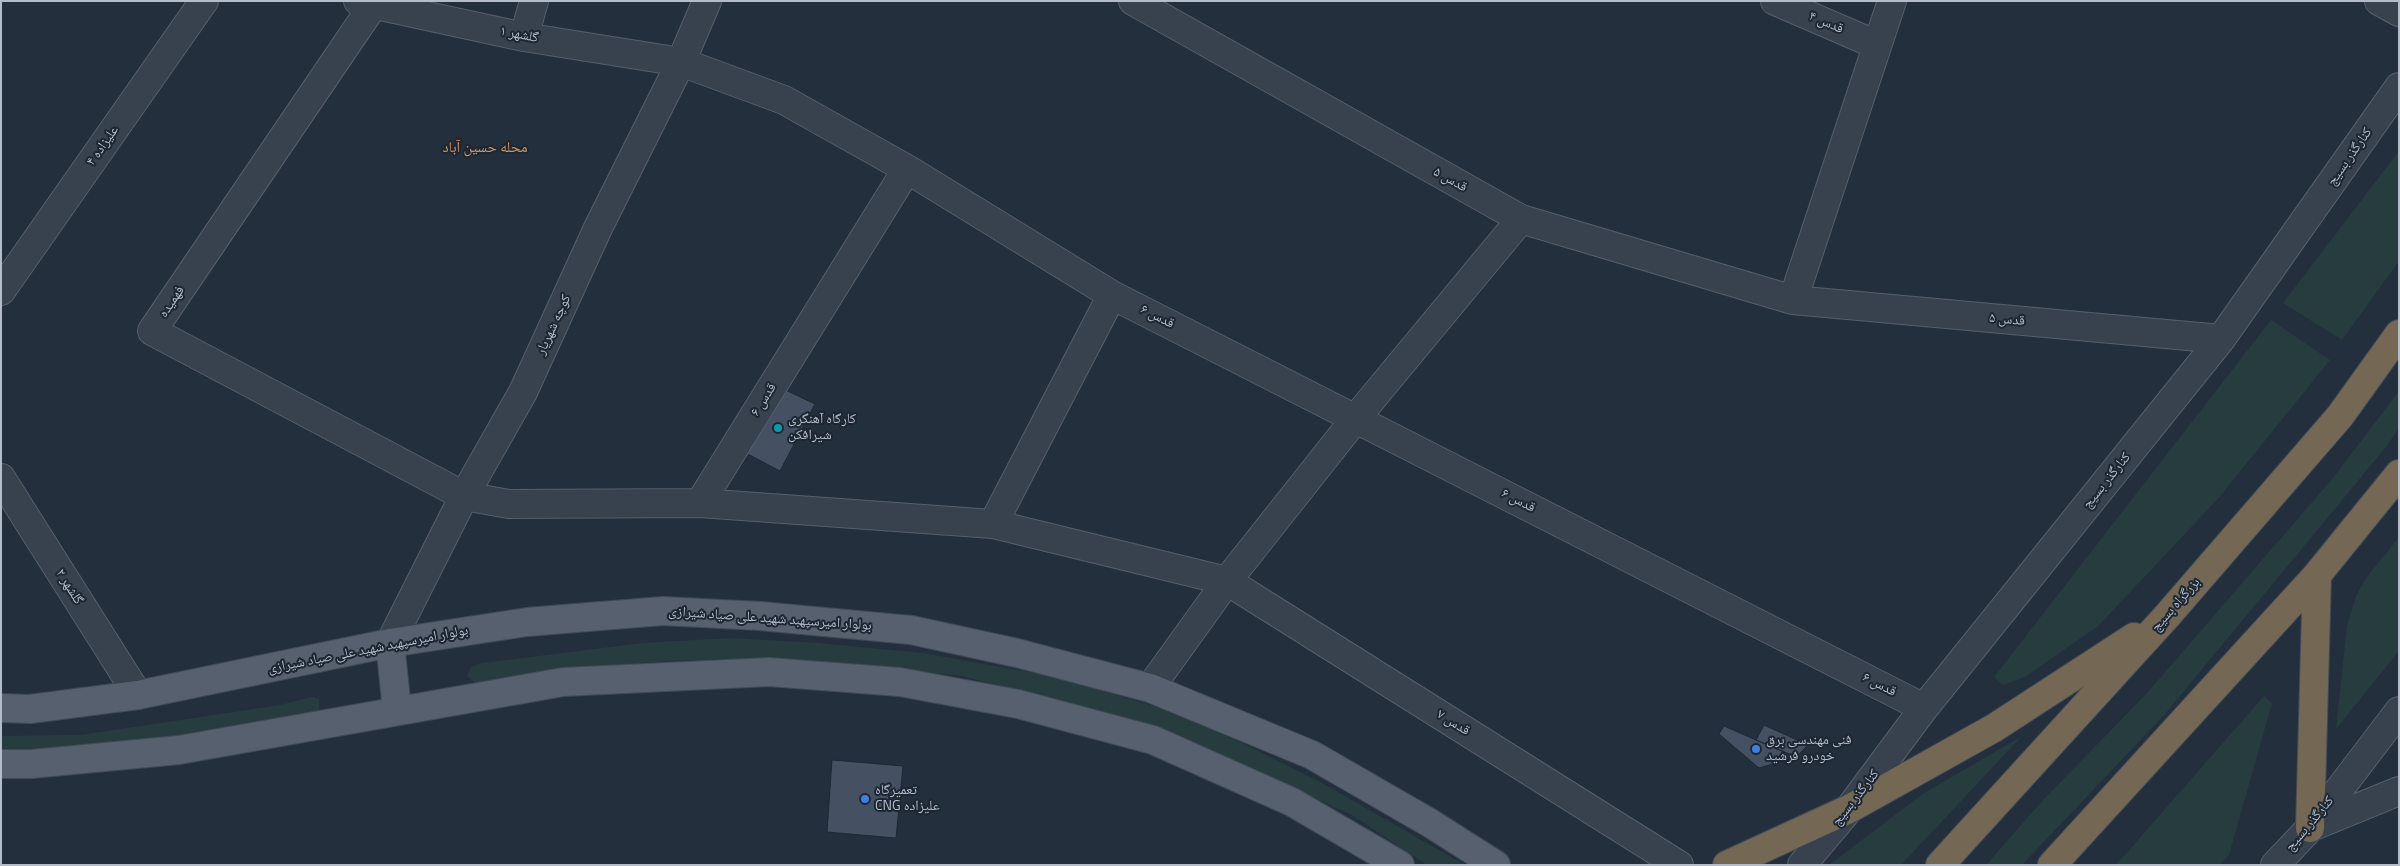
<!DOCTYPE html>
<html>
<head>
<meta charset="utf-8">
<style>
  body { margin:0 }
  #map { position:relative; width:2400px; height:866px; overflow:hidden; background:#242f3e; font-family:"Titillium Web",sans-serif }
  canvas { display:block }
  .frame { position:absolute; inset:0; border:2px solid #b4bcc9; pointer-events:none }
</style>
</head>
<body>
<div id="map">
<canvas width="2400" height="866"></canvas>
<div class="frame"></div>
</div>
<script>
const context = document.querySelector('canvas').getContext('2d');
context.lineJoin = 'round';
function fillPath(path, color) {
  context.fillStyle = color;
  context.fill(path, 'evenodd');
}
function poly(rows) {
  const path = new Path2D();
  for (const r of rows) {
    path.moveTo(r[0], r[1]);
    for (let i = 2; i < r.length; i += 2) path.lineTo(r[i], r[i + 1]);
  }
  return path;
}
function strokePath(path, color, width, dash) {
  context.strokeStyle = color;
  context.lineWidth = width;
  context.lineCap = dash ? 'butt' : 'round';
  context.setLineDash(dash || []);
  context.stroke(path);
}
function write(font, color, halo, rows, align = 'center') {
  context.font = font + ' "Titillium Web","Noto Naskh Arabic",sans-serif';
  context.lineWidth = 4;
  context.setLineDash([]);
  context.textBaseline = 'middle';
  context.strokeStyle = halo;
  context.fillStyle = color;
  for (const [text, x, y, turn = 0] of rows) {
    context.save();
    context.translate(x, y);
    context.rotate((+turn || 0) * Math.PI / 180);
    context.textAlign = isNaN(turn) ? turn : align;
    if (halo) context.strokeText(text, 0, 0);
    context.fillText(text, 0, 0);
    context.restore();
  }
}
const green = poly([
  [2399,151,2399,261,2342,340,2283,303],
  [2271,320,2330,360,2217,500,2098,626,2025,677,2003,685,1994,677],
  [2399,391,2399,428,2386,447,2165,714,2022,865,1986,865,2044,799,2147,693,2333,478],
  [2399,537,2399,651,2336,729,2347,626,2356,596,2366,578],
  [731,638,819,643,923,653,1057,677,1160,708,1228,736,1324,784,1465,865,1427,865,1352,815,1179,737,1075,704,957,675,793,659,684,660,587,667,488,683,474,682,467,676,471,667,483,663,642,643],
  [2264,696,2272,703,2229,855,2220,865,2116,865],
  [312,697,319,699,319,710,305,715,199,734,83,749,1,752,1,736,81,735,280,705],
  [2021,737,1901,865,1829,865,1924,793]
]);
const building = poly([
  [777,386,815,404,780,471,742,451,777,386],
  [1764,725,1808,745,1796,757,1756,740,1764,725],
  [1724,726,1756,740,1796,757,1759,768,1719,734,1724,726],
  [832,760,903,766,896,838,827,832,832,760]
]);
const minor = poly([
  [358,1,524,37,681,62,784,100,907,169,1112,295,1924,708],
  [376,1,152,331,464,496,509,504,700,503,993,524,1227,581,1679,865],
  [1133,1,1521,219,1793,300,2221,339],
  [1775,1,1877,45],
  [2379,1,2399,12],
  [524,37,534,1],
  [1,291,204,1],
  [1793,300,1892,1],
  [1,478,138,695],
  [700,503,907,169],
  [993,524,1112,295],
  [390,643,464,496,523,392,598,228,681,62,707,1],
  [1150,688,1227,581,1356,418,1521,219],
  [2311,827,2399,791],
  [1802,865,1849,809,1924,708,2221,339,2399,87],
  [2275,865,2310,828,2399,711]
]);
const major = poly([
  [390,643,397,710],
  [1,708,30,709,138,695,390,643,527,622,663,611,760,616,911,630,1017,653,1150,688,1312,755,1430,823,1496,865],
  [1,764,31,764,179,750,563,682,769,672,900,682,1018,704,1153,740,1292,802,1400,865]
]);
const highway = poly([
  [2310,828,2317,575],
  [1727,865,1849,809,1994,728,2134,637],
  [1940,865,2167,616,2340,416,2399,334],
  [2052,865,2317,575,2399,474]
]);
const markers = [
  [778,428,5,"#0f9aa8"],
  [1756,749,5,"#3f7fe0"],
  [865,799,5,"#3f7fe0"]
];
const streetNames = [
  ["قدس ۴",1826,23,23],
  ["گلشهر ۱",519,35,11],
  ["علیزاده ۴",103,146,-55],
  ["کنارگذر بسیج",2350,157,-55],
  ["قدس ۵",1450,180,29],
  ["فهمیده",172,302,-56],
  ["قدس ۶",1157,317,27],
  ["قدس ۵",2007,320,5],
  ["کوچه شهریار",554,325,-65],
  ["قدس ۶",764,400,-58],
  ["کنارگذر بسیج",2107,481,-51],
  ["قدس ۶",1518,501,27],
  ["گلشهر ۲",69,587,58],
  ["بزرگراه بسیج",2176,605,-49],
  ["بولوار امیرسپهبد شهید علی صیاد شیرازی",770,619,4],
  ["بولوار امیرسپهبد شهید علی صیاد شیرازی",368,650,-11],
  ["قدس ۶",1879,685,27],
  ["قدس ۷",1453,723,32],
  ["کنارگذر بسیج",1856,798,-52],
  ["کنارگذر بسیج",2310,824,-50]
];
const poiNames = [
  ["کارگاه آهنگری",788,420],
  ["شیرافکن",788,436],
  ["فنی مهندسی برق",1766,741],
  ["خودرو فرشید",1766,757],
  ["تعمیرگاه",875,791],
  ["CNG علیزاده",875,807]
];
const neighbourhoodNames = [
  ["محله حسین آباد",485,148]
];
fillPath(green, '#263c3f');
fillPath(building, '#455162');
strokePath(building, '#1f2835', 1);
strokePath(minor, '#565f6c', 30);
strokePath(major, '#414a57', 30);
strokePath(highway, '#434c59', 30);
strokePath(minor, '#38414e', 28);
strokePath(major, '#56606e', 28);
strokePath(highway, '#746855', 28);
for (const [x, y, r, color] of markers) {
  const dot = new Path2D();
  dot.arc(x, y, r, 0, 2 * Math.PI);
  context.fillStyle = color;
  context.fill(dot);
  strokePath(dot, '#1d2633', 2);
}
write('14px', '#b4bcc9', '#1d2633', streetNames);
write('14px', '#b4bcc9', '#1d2633', poiNames, 'left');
write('15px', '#d59563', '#1d2633', neighbourhoodNames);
</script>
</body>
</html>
